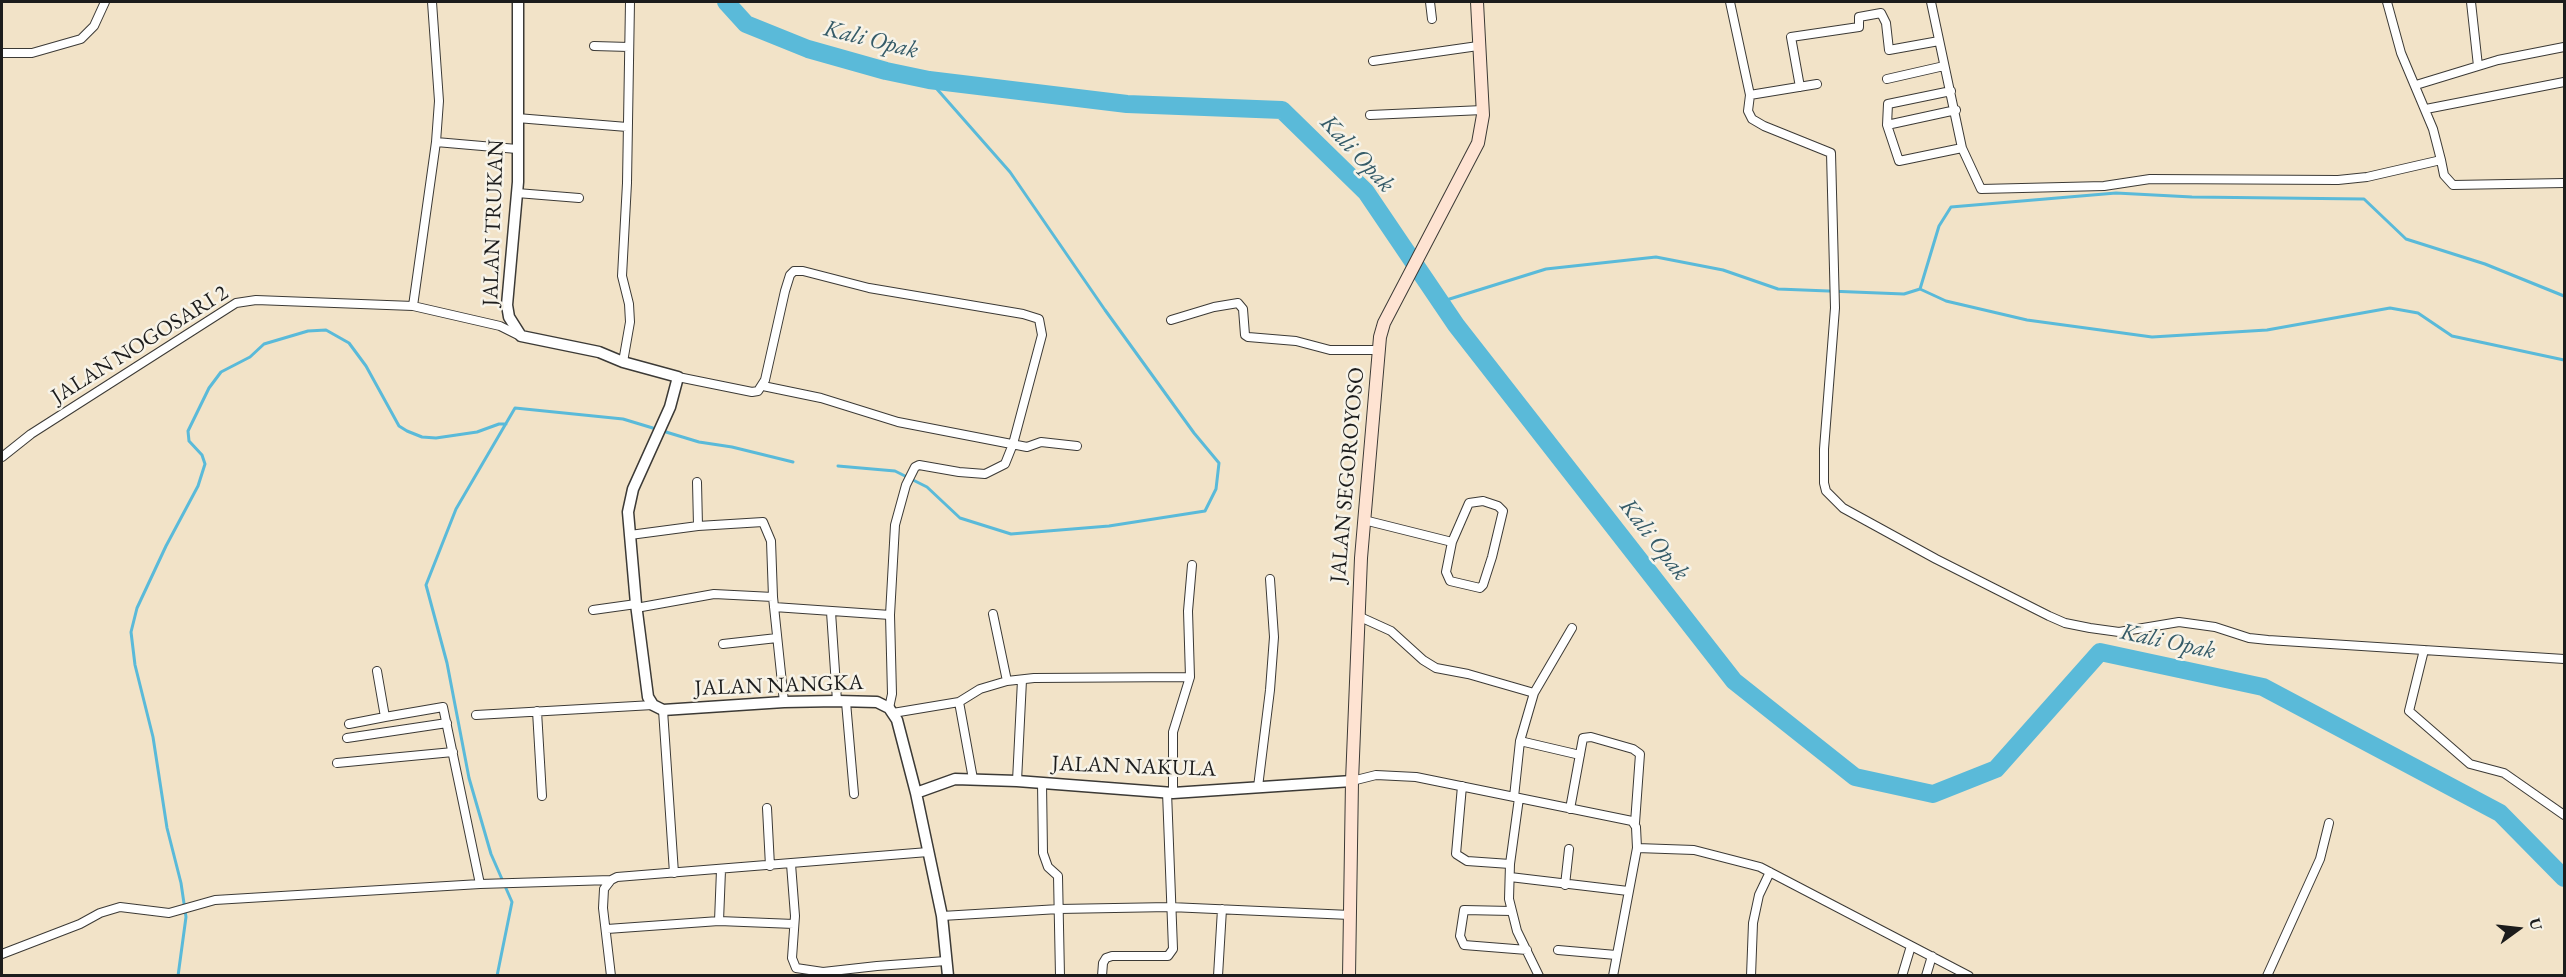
<!DOCTYPE html>
<html>
<head>
<meta charset="utf-8">
<style>
  body { margin:0 }
  #map { position:relative; width:2566px; height:977px; overflow:hidden; background:#f2e3c8; font-family:"EB Garamond",serif }
  canvas { display:block }
  .frame { position:absolute; inset:0; border:3px solid #1c1c1c; pointer-events:none }
  .north { position:absolute; left:2488px; top:899px; width:60px; height:60px; -webkit-text-stroke:4px #f7f3e8; paint-order:stroke; rotate:75deg; font-size:16px; font-weight:700; line-height:24px; text-align:center; color:#1c1c1c }
  .north::after { content:''; display:block; margin:auto; width:21px; height:27px; background:#1c1c1c; clip-path:polygon(50% 0,100% 100%,50% 72%,0 100%) }
</style>
</head>
<body>
<div id="map">
<canvas width="2566" height="977"></canvas>
<div class="frame"></div>
<div class="north">U</div>
</div>
<script>
const context = document.querySelector('canvas').getContext('2d');
context.lineJoin = 'round';
function poly(rows) {
  const path = new Path2D();
  for (const r of rows) {
    path.moveTo(r[0], r[1]);
    for (let i = 2; i < r.length; i += 2) path.lineTo(r[i], r[i + 1]);
  }
  return path;
}
function strokePath(path, color, width, dash) {
  context.strokeStyle = color;
  context.lineWidth = width;
  context.lineCap = dash ? 'butt' : 'round';
  context.setLineDash(dash || []);
  context.stroke(path);
}
function write(font, color, halo, rows, align = 'center') {
  context.font = font + ' "EB Garamond",serif';
  context.lineWidth = 5;
  context.setLineDash([]);
  context.textBaseline = 'middle';
  context.strokeStyle = halo;
  context.fillStyle = color;
  for (const [text, x, y, turn = 0] of rows) {
    context.save();
    context.translate(x, y);
    context.rotate((+turn || 0) * Math.PI / 180);
    context.textAlign = isNaN(turn) ? turn : align;
    if (halo) context.strokeText(text, 0, 0);
    context.fillText(text, 0, 0);
    context.restore();
  }
}
const stream = poly([
  [1920,289,1939,226,1951,207,2116,193,2192,197,2364,199,2406,239,2485,264,2564,296],
  [1440,302,1546,269,1656,257,1723,270,1778,289,1904,294,1920,289,1946,301,2027,320,2152,337,2267,330,2390,308,2418,313,2452,336,2564,360],
  [838,466,895,471,927,487,960,518,1011,534,1109,526,1205,511,1216,489,1219,463,1194,433,1105,310,1010,172,929,80],
  [178,976,186,917,181,883,167,828,153,737,135,665,131,632,137,608,166,546,198,486,205,464,202,455,189,441,188,431,209,388,221,372,250,357,264,344,308,331,326,330,349,343,366,366,399,426,407,431,422,437,436,438,477,432,499,424,506,424],
  [497,976,512,902,491,854,469,778,447,663,426,585,456,509,515,408,623,419,699,442,732,447,793,462]
]);
const river = poly([
  [726,2,746,24,808,49,886,71,929,80,1127,104,1282,110,1366,192,1456,325,1734,681,1855,777,1933,794,1996,769,2100,652,2263,687,2500,813,2564,878]
]);
const minor = poly([
  [1430,2,1432,19],
  [1730,2,1750,95,1748,111,1752,119,1764,126,1831,153,1835,308,1824,449,1824,483,1826,491,1843,508,1936,559,2049,616,2065,623,2090,628,2119,632,2179,622,2215,627,2249,638,2268,640,2564,659],
  [1931,2,1962,148,1981,189,2104,186,2150,179,2338,180,2367,177,2441,160,2444,175,2453,185,2564,183],
  [2387,2,2401,53,2433,129,2441,160],
  [2471,2,2478,66],
  [594,46,629,47],
  [2,53,32,53,81,39,94,26,105,2],
  [1373,61,1478,46],
  [1887,79,1944,66],
  [2416,85,2498,60,2564,47],
  [1800,87,1791,37,1859,27,1859,17,1881,13,1886,23,1889,50,1939,41],
  [1951,91,1888,104,1887,125,1899,161,1962,148],
  [1750,95,1817,84],
  [2426,109,2564,82],
  [1370,115,1483,110],
  [517,118,627,127],
  [1887,125,1956,110],
  [436,142,517,149],
  [517,193,579,198],
  [413,306,436,142,439,101,432,2],
  [1171,320,1214,307,1238,303,1243,309,1245,335,1248,337,1296,341,1330,350,1379,350],
  [623,362,630,322,629,304,622,276,627,183,630,2],
  [678,377,752,392,758,391,765,380,785,291,790,275,794,271,803,271,869,288,1023,314,1039,319,1042,335,1013,444,1005,464,985,474,959,472,919,465,915,467,906,485,895,525,890,615,892,694,889,708],
  [763,386,821,398,898,422,1027,447,1041,442,1077,446],
  [2,457,31,434,236,303,256,300,413,306,500,326,520,336],
  [697,482,698,526],
  [1483,501,1498,506,1503,511,1492,557,1483,585,1480,588,1450,581,1446,572,1452,542,1469,503,1483,501],
  [1364,520,1452,542],
  [630,535,698,526,763,522,771,541,773,597,784,702],
  [774,607,890,615],
  [636,608,714,594,773,597],
  [593,610,636,604],
  [831,612,837,701],
  [993,614,1007,681],
  [1358,616,1391,631,1423,660,1436,668,1468,674,1534,693],
  [723,644,777,638],
  [2424,650,2409,711,2470,764,2504,773,2564,815],
  [846,702,854,794],
  [959,702,973,779],
  [663,710,674,873],
  [537,711,542,796],
  [893,713,959,702,980,689,1007,681,1034,678,1190,677],
  [476,715,653,705],
  [385,717,443,707,480,884],
  [349,724,385,717,377,671],
  [347,738,447,723],
  [1520,741,1580,755],
  [337,763,453,752],
  [1017,781,1022,680],
  [1352,781,1376,775,1416,777,1632,821,1636,827,1637,848,1694,850,1760,867,1969,976],
  [1042,783,1043,853,1048,867,1058,876,1060,976],
  [1462,786,1456,854,1467,861,1510,864],
  [1258,787,1270,690,1274,637,1270,579],
  [1173,793,1173,732,1190,677,1188,611,1192,565],
  [1514,797,1520,741,1534,693,1572,628],
  [1519,798,1510,864,1509,899,1517,931,1539,976],
  [767,808,770,866],
  [1570,809,1583,738,1591,737,1633,749,1640,754,1635,823],
  [791,864,795,916,792,958,796,968,823,972,877,966,946,961],
  [1510,877,1628,891],
  [1565,885,1569,849],
  [1511,911,1464,910,1460,936,1464,945,1527,950],
  [942,916,1059,909,1170,907,1350,915],
  [719,921,721,870],
  [607,929,719,921,794,924],
  [1558,950,1616,955],
  [2,954,80,924,100,913,120,907,169,913,215,900,480,884,611,880],
  [611,976,603,908,604,889,611,880,617,877,928,852],
  [1102,976,1103,963,1106,958,1112,956,1168,956,1173,949,1167,792],
  [1218,976,1222,909],
  [1613,976,1637,848],
  [1751,976,1753,923,1759,895,1770,872],
  [1902,976,1911,946],
  [1926,976,1932,956],
  [2267,976,2320,859,2329,823]
]);
const tertiary = poly([
  [518,2,518,182,507,305,509,317,521,336,599,352,623,362,678,377,670,407,633,489,628,512,636,604,648,697,653,705,663,710,784,702,837,701,877,702,889,708,897,720,916,793,942,916,948,976],
  [916,793,955,779,1017,781,1173,793,1352,781]
]);
const secondary = poly([
  [1349,976,1352,781,1361,558,1380,337,1384,323,1478,143,1483,115,1477,2]
]);
const streetNames = [
  ["JALAN TRUKAN",494,223,-88],
  ["JALAN NOGOSARI 2",140,345,-32],
  ["JALAN SEGOROYOSO",1348,475,-85],
  ["JALAN NANGKA",779,686,-2],
  ["JALAN NAKULA",1134,767,2]
];
const waterNames = [
  ["Kali Opak",871,40,14],
  ["Kali Opak",1357,154,47],
  ["Kali Opak",1654,540,52],
  ["Kali Opak",2168,642,12]
];
strokePath(stream, '#5abad9', 3);
strokePath(river, '#5abad9', 18);
strokePath(minor, '#3c3a36', 10);
strokePath(tertiary, '#3c3a36', 13);
strokePath(secondary, '#3c3a36', 14);
strokePath(minor, '#fff', 8);
strokePath(tertiary, '#fff', 10);
strokePath(secondary, '#fee3d2', 12);
write('22px', '#1c1c1c', '#f7f3e8', streetNames);
write('italic 24px', '#355b68', '#f7f3e8', waterNames);
</script>
</body>
</html>
